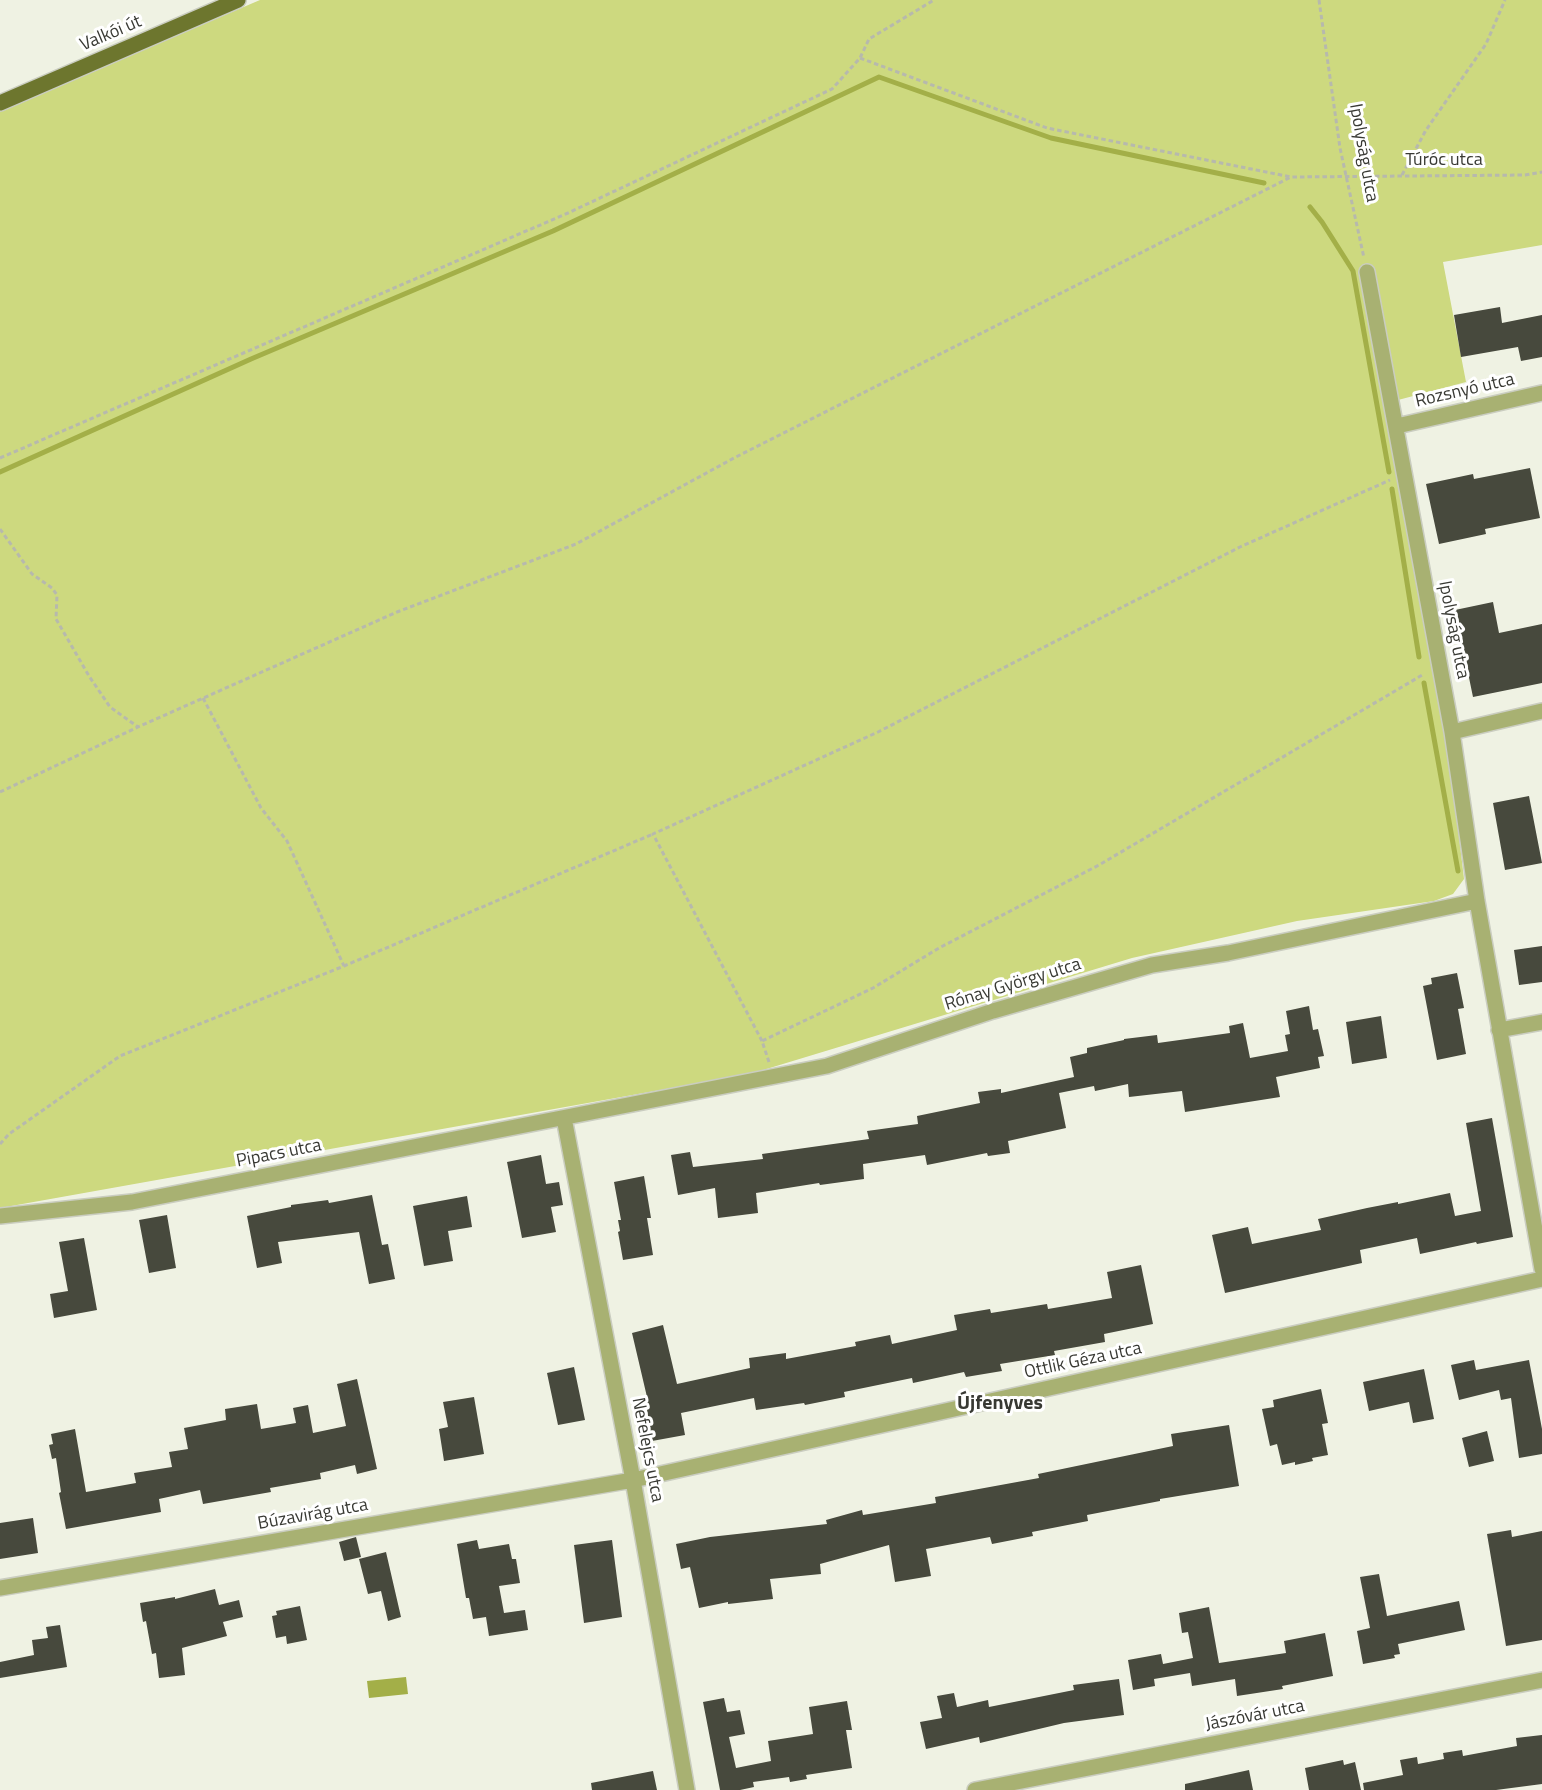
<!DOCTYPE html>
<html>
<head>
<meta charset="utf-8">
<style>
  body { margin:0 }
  canvas { display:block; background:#eff2e3 }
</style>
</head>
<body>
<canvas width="1542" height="1790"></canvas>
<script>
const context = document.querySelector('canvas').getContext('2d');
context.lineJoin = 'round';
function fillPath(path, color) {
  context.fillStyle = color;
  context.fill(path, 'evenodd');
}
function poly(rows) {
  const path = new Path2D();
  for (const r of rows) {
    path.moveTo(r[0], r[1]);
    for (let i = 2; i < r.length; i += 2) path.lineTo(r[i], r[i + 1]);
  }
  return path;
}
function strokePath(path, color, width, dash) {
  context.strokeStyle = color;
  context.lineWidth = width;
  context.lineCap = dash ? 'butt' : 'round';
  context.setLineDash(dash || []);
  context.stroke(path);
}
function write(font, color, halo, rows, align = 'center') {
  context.font = font + ' "Titillium Web",sans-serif';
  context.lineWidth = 6;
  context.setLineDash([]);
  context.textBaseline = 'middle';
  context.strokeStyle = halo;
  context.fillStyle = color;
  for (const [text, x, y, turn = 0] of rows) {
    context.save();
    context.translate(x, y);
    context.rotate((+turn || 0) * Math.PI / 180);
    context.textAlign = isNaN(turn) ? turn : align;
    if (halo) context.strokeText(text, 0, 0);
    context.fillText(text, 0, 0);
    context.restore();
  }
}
const green = poly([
  [260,0,1542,0,1542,245,1443,262,1466,382,1383,404,1404,474,1439,666,1464,879,1453,894,1434,901,1297,921,1132,958,750,1074,0,1208,0,111]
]);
const water = poly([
  [406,1677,408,1694,369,1698,367,1681]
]);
const stream = poly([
  [1310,207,1322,222,1353,271,1389,472],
  [0,472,251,359,553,231,879,77,1051,138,1264,183],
  [1392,489,1419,657],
  [1424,683,1458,871]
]);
const building = poly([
  [1500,307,1502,323,1542,315,1542,357,1521,361,1518,347,1461,357,1454,315],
  [1530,468,1540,518,1485,529,1486,534,1439,544,1426,484,1473,474,1474,479],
  [1493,602,1499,633,1542,624,1542,683,1473,697,1455,610],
  [1529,796,1542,863,1505,870,1493,803],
  [1542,946,1542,982,1519,985,1514,950],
  [1457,973,1464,1008,1458,1009,1466,1054,1437,1060,1423,986,1432,984,1431,978],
  [1309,1006,1313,1030,1318,1029,1324,1056,1318,1057,1320,1068,1276,1077,1280,1097,1185,1112,1182,1091,1129,1097,1128,1084,1095,1091,1094,1086,1059,1093,1066,1128,1008,1141,1010,1153,988,1156,987,1153,927,1165,925,1155,863,1164,864,1179,820,1185,819,1183,756,1193,758,1213,718,1218,715,1188,678,1195,671,1155,690,1152,693,1167,763,1159,762,1154,869,1139,867,1131,918,1124,917,1116,980,1103,978,1092,1001,1089,1001,1093,1074,1077,1070,1057,1087,1053,1087,1048,1124,1040,1124,1039,1157,1035,1158,1043,1230,1033,1229,1026,1243,1023,1250,1058,1288,1051,1285,1035,1290,1034,1286,1011],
  [1381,1016,1387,1058,1352,1064,1346,1022],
  [1492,1118,1513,1237,1477,1244,1476,1242,1420,1254,1417,1238,1360,1250,1362,1263,1225,1293,1212,1235,1248,1227,1252,1244,1321,1230,1318,1219,1367,1208,1398,1202,1398,1204,1450,1193,1455,1216,1481,1211,1466,1123],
  [541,1155,546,1184,559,1182,563,1205,551,1207,556,1232,522,1238,507,1162],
  [644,1176,651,1218,647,1218,653,1255,623,1260,618,1232,620,1231,618,1220,621,1220,614,1182],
  [372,1195,382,1245,388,1244,395,1279,369,1284,359,1232,278,1242,282,1263,257,1268,247,1216,291,1207,291,1205,328,1200,329,1203],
  [467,1196,472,1227,448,1231,453,1261,424,1266,413,1206],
  [167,1215,176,1268,149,1273,139,1220],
  [84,1238,97,1310,54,1318,50,1294,68,1291,59,1242],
  [1141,1265,1153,1324,1104,1334,1105,1342,1054,1351,1055,1355,1000,1364,1002,1371,966,1377,964,1372,913,1383,912,1378,844,1392,845,1397,805,1405,804,1403,756,1410,754,1398,681,1413,685,1435,652,1441,645,1397,647,1397,632,1333,663,1325,677,1384,750,1368,749,1358,786,1353,786,1359,856,1346,855,1342,890,1335,892,1344,957,1330,954,1315,990,1309,991,1313,1047,1304,1048,1309,1112,1298,1107,1272],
  [1474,1360,1476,1370,1529,1360,1542,1429,1542,1454,1519,1458,1511,1398,1501,1400,1499,1390,1459,1400,1451,1365],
  [574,1367,585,1420,558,1425,547,1373],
  [1424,1369,1434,1419,1413,1423,1409,1402,1369,1411,1363,1382],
  [357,1379,377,1469,357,1474,355,1465,320,1473,321,1479,270,1488,271,1492,203,1504,200,1490,159,1499,161,1512,66,1529,59,1493,61,1492,56,1458,52,1459,49,1445,53,1444,51,1434,75,1429,86,1492,136,1483,134,1473,172,1467,169,1452,188,1449,184,1428,226,1420,225,1409,257,1404,261,1429,296,1423,293,1408,308,1405,313,1433,346,1426,337,1384],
  [1321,1389,1328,1423,1322,1424,1328,1455,1312,1458,1313,1461,1295,1465,1295,1462,1282,1465,1277,1444,1270,1446,1262,1409,1274,1407,1273,1400],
  [474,1397,484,1454,444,1461,439,1429,448,1427,443,1402],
  [1229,1425,1239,1486,1160,1499,1160,1501,1087,1515,1088,1521,1032,1532,1033,1536,992,1544,990,1537,926,1549,931,1576,895,1582,889,1545,820,1564,821,1574,770,1579,773,1599,728,1604,728,1602,699,1608,690,1567,681,1569,676,1544,710,1537,827,1524,826,1520,862,1510,863,1515,936,1503,935,1497,1039,1478,1038,1474,1173,1446,1171,1434],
  [1487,1431,1494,1461,1469,1467,1462,1438],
  [33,1518,38,1553,0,1559,0,1523],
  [1511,1530,1512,1537,1542,1531,1542,1640,1506,1646,1487,1534],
  [356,1537,361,1557,344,1561,339,1542],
  [477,1540,479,1549,509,1544,512,1559,516,1559,520,1583,499,1586,504,1613,525,1610,528,1630,489,1636,486,1617,473,1619,469,1598,466,1598,457,1544],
  [612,1540,622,1617,584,1623,574,1545],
  [386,1552,401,1617,388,1621,381,1591,368,1594,359,1559],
  [1379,1574,1387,1616,1459,1601,1465,1630,1398,1644,1400,1654,1394,1655,1395,1658,1363,1664,1357,1631,1370,1628,1360,1577],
  [215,1589,219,1605,239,1600,243,1617,223,1622,227,1636,182,1648,185,1675,159,1678,156,1653,152,1654,146,1621,143,1622,140,1603,175,1597,175,1599],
  [300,1606,307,1640,287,1644,286,1636,276,1638,272,1616,277,1615,276,1611],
  [1209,1607,1219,1663,1286,1653,1284,1641,1325,1633,1333,1676,1282,1686,1283,1689,1237,1696,1235,1679,1192,1686,1190,1673,1154,1679,1155,1686,1133,1690,1128,1660,1161,1654,1163,1664,1193,1658,1188,1632,1182,1633,1179,1613],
  [60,1625,67,1667,0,1678,0,1662,34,1655,32,1640,48,1638,46,1627],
  [1119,1679,1124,1715,1064,1723,980,1743,979,1737,926,1749,920,1722,942,1718,937,1696,954,1693,957,1707,988,1700,989,1707,1074,1690,1073,1685],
  [724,1698,727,1712,740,1710,745,1734,729,1737,736,1768,771,1761,768,1741,813,1734,809,1707,847,1701,852,1730,846,1730,852,1768,806,1775,807,1779,790,1782,789,1777,753,1782,754,1787,740,1790,720,1790,703,1702],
  [1542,1735,1542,1784,1496,1790,1364,1790,1363,1783,1403,1775,1400,1760,1417,1757,1418,1764,1444,1759,1443,1753,1462,1750,1463,1756,1517,1746,1516,1738],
  [1343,1760,1344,1765,1355,1762,1361,1790,1309,1790,1305,1768],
  [1249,1770,1253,1790,1185,1790,1185,1784],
  [653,1771,657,1790,592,1790,591,1783]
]);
const path = poly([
  [1319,0,1340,148,1364,258],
  [860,58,1047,128,1291,177,1525,175,1542,172],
  [1402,175,1426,130,1486,44,1505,0],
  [0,458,568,213,832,89,860,58,869,39,934,0],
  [0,529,32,574,52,588,57,595,56,619,89,676,110,707,138,727],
  [203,698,261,808,287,841,344,966],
  [0,792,138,727,397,612,576,544,734,458,1291,177],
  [762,1041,653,834,878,732,1240,547,1390,480],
  [769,1062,762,1041,873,988,939,948,1099,865,1424,674],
  [0,1144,9,1134,120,1056,344,966,653,834]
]);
const minor = poly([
  [1367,272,1452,732,1477,901,1542,1269],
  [1397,426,1542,393],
  [1452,732,1542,711],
  [1499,1030,1542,1022],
  [564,1118,633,1480,687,1790],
  [0,1216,132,1202,827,1066,993,1011,1152,965,1228,953,1477,901],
  [0,1588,633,1480,1542,1279],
  [975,1790,1542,1680]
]);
const major = poly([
  [0,103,238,0]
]);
const streetNames = [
  ["Valkói út",111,34,-23],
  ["Ipolyság utca",1363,153,80],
  ["Túróc utca",1444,161],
  ["Rozsnyó utca",1465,391,-13],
  ["Ipolyság utca",1453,630,79],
  ["Rónay György utca",1013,985,-17],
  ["Pipacs utca",279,1154,-11],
  ["Ottlik Géza utca",1083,1361,-12],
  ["Nefelejcs utca",647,1450,79],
  ["Búzavirág utca",313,1515,-10],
  ["Jászóvár utca",1255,1716,-11]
];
const neighbourhoodNames = [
  ["Újfenyves",1000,1404]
];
fillPath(green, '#cdd97f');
fillPath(water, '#a3af48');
strokePath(stream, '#a3af48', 5);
fillPath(building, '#47493d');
strokePath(minor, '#cacdc0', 18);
strokePath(major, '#cacdc0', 18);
strokePath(path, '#b7b9ad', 3, [4.5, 3]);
strokePath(minor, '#a8b172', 15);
strokePath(major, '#6d762e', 15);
write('18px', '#383933', '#fff', streetNames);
write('bold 20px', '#383933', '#fff', neighbourhoodNames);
</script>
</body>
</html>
